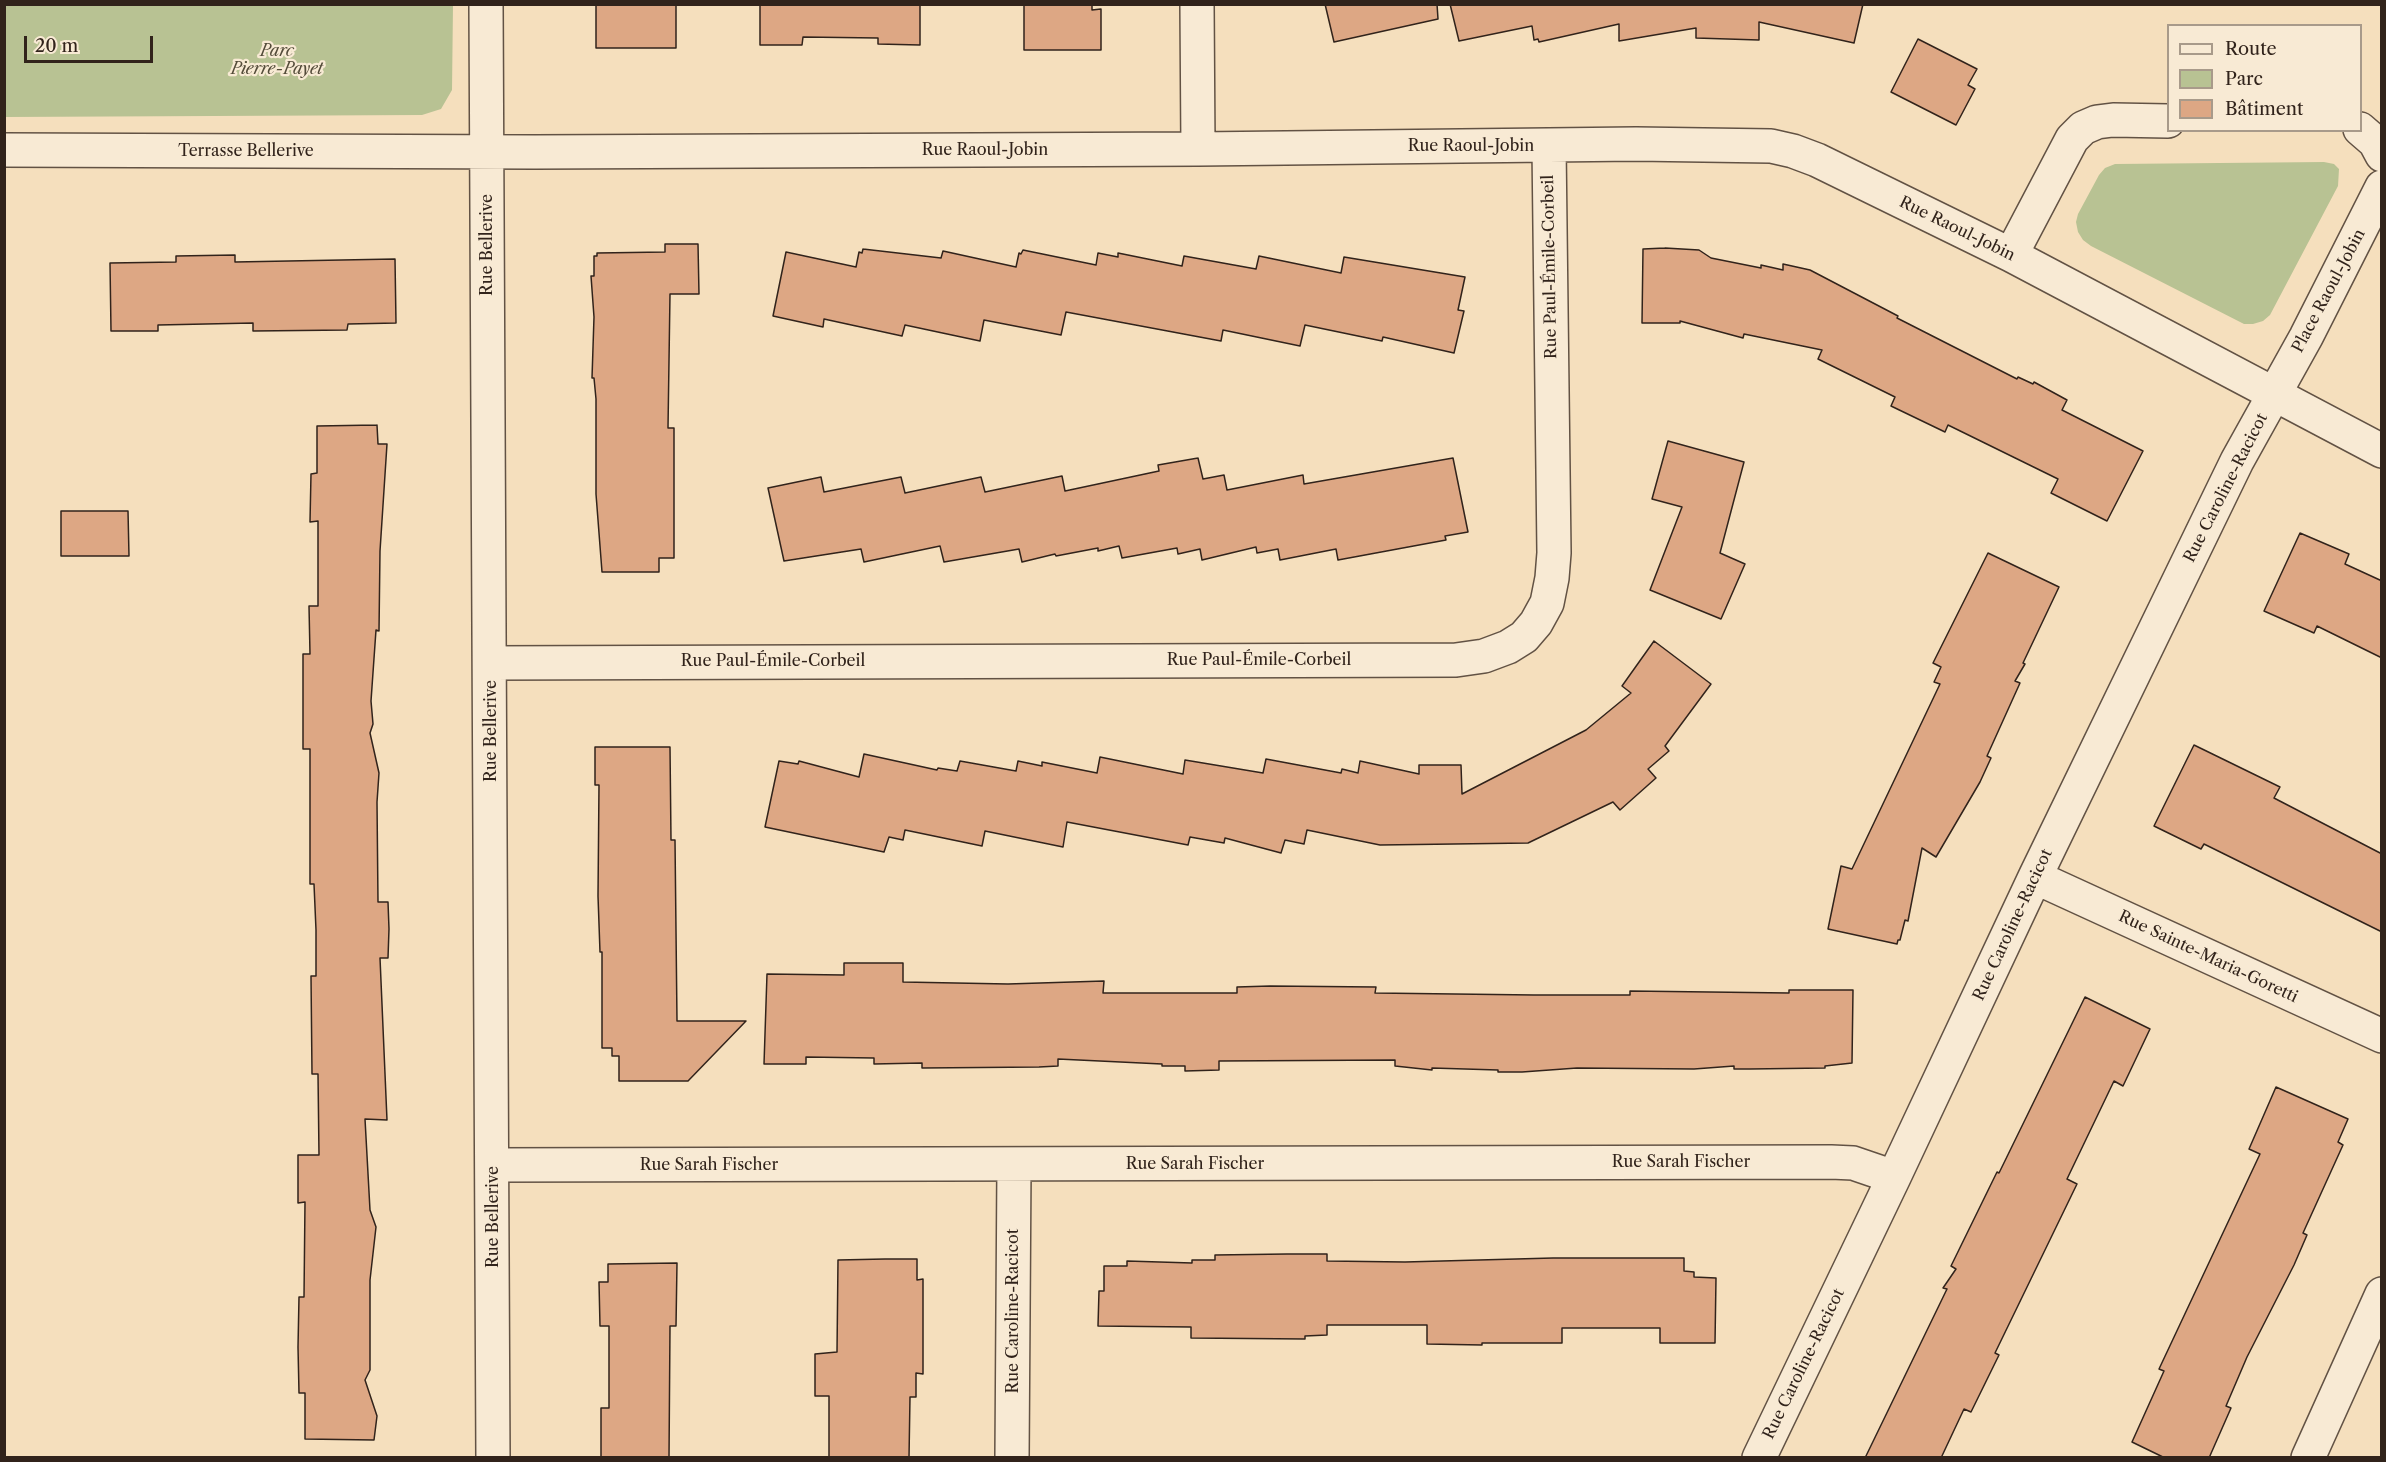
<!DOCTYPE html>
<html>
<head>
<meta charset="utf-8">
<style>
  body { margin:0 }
  #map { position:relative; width:2386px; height:1462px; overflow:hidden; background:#f5dfbd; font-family:"Libre Caslon Text",serif }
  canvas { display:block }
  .frame { position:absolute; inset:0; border:6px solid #31231b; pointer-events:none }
  .legend { position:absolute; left:2167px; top:24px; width:195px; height:108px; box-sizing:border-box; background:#f8ead4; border:2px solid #a89a8a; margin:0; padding:8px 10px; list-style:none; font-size:18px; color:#31231b }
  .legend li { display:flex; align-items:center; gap:12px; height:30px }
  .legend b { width:30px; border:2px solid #a89a8a }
  .scale { position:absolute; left:24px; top:36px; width:129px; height:27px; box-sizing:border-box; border:3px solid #31231b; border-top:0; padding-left:8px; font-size:18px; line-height:21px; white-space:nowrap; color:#31231b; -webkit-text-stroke:4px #f8ead4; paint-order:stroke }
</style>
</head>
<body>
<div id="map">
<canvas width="2386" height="1462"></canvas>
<div class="frame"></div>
<ul class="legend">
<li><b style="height:8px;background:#f8ead4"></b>Route</li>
<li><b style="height:16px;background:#b8c293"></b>Parc</li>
<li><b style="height:16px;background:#dda784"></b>Bâtiment</li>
</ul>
<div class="scale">20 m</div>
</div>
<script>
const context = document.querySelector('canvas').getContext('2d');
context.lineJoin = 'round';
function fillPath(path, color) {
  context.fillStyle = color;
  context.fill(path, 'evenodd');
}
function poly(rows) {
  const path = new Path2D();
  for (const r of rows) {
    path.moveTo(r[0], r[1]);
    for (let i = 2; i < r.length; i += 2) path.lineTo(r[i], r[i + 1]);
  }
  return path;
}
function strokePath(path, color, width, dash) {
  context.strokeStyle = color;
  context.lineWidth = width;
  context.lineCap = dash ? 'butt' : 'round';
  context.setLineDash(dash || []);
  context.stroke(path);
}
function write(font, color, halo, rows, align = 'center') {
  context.font = font + ' "Libre Caslon Text",serif';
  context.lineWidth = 4.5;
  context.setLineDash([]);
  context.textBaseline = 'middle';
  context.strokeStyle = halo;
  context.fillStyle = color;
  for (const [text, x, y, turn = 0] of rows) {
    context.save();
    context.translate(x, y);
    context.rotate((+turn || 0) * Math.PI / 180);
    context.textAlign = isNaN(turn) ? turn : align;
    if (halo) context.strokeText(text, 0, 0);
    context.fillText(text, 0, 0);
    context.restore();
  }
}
const green = poly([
  [4,5,453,5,452,90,441,109,422,115,5,117],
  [2324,162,2334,164,2339,169,2338,186,2270,315,2263,321,2253,324,2244,324,2091,246,2083,240,2078,232,2076,222,2078,214,2099,175,2105,168,2115,164]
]);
const building = poly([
  [596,4,676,4,676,48,596,48,596,4],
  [760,4,920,4,920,45,878,44,878,38,803,37,802,45,760,45,760,4],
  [1024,4,1092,4,1092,10,1101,9,1101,50,1024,50,1024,4],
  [1325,4,1437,4,1438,19,1334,42,1325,4],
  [1450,4,1863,4,1854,43,1759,22,1759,40,1696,38,1696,28,1619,41,1619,24,1539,42,1538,39,1534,40,1532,26,1459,41,1450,4],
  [1918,39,1977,69,1968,85,1975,89,1956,125,1891,92,1918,39],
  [665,244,698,244,699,294,670,294,668,428,674,428,674,558,659,558,659,572,602,572,596,494,596,399,594,378,592,378,594,317,591,276,594,276,594,256,597,256,597,253,665,252,665,244],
  [1665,248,1699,250,1711,258,1761,268,1761,265,1783,270,1783,264,1810,270,1898,316,1897,318,2017,379,2018,377,2033,384,2034,382,2067,400,2062,410,2143,451,2107,521,2051,493,2058,479,1948,425,1945,432,1891,406,1895,397,1818,359,1822,350,1744,334,1743,338,1680,321,1680,323,1642,323,1643,249,1665,248],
  [863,249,941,258,943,251,1016,267,1019,253,1021,254,1023,250,1096,265,1098,253,1118,257,1118,253,1182,266,1184,256,1256,269,1259,256,1341,273,1344,257,1465,277,1458,310,1464,311,1454,353,1383,337,1382,341,1305,325,1300,346,1223,330,1221,341,1066,312,1061,335,984,320,980,341,905,325,902,336,824,319,823,327,773,316,786,252,856,267,859,252,862,253,863,249],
  [235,255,235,262,395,259,396,323,348,324,347,330,253,331,253,323,158,325,158,331,111,331,110,263,176,262,176,256,235,255],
  [377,425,378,444,387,444,380,551,379,631,376,630,371,701,373,724,370,733,379,773,377,802,378,902,388,902,389,929,388,958,380,958,387,1120,365,1119,370,1210,376,1227,370,1280,370,1370,365,1380,377,1416,374,1440,305,1439,305,1393,299,1393,298,1347,299,1297,304,1297,305,1202,298,1203,298,1155,319,1155,318,1074,312,1074,311,976,316,976,316,930,314,884,310,884,310,749,303,749,303,654,310,654,309,606,318,606,318,521,310,522,311,474,317,473,317,426,377,425],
  [1668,441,1744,462,1720,553,1745,564,1721,619,1650,590,1682,507,1652,499,1668,441],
  [1198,458,1203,479,1224,475,1227,490,1303,475,1304,484,1453,458,1468,532,1445,536,1446,540,1338,560,1336,549,1280,560,1278,549,1257,553,1256,547,1202,560,1200,549,1178,554,1177,548,1122,558,1119,546,1098,551,1098,548,1056,556,1055,554,1022,562,1019,549,944,562,940,546,864,562,861,549,784,561,768,488,821,477,824,492,901,477,905,493,981,477,985,492,1062,476,1065,491,1159,471,1158,465,1198,458],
  [61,511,128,511,129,556,61,556,61,511],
  [2300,533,2349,554,2345,564,2382,581,2382,658,2317,626,2314,633,2264,611,2300,533],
  [1988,553,2059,587,2023,663,2025,664,2015,681,2020,683,1987,756,1991,758,1980,782,1936,857,1922,848,1908,921,1905,920,1900,940,1898,940,1897,944,1828,929,1841,866,1852,869,1940,684,1934,682,1941,667,1933,663,1988,553],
  [1654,641,1711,684,1665,746,1669,751,1648,769,1656,778,1620,810,1613,802,1528,843,1380,845,1307,830,1304,844,1285,840,1281,853,1225,838,1224,843,1190,837,1188,845,1067,822,1063,847,985,831,982,846,905,830,903,840,889,837,884,852,765,827,779,761,798,764,799,761,859,777,864,754,937,770,938,768,957,771,960,761,1016,771,1018,761,1042,766,1042,762,1097,773,1100,757,1183,774,1185,760,1263,773,1266,759,1341,773,1342,769,1358,773,1360,761,1419,774,1419,765,1461,765,1462,794,1586,730,1631,693,1622,686,1654,641],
  [2194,745,2280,787,2274,798,2382,854,2382,932,2204,844,2201,849,2154,826,2194,745],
  [595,747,670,747,671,840,675,840,677,1021,746,1021,688,1081,619,1081,619,1056,612,1056,612,1048,602,1048,602,952,600,952,598,896,599,785,595,785,595,747],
  [844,963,903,963,903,982,1008,984,1104,981,1103,993,1237,993,1237,987,1270,986,1376,987,1375,993,1534,995,1630,995,1630,991,1789,993,1789,990,1853,990,1852,1063,1825,1066,1825,1068,1750,1069,1734,1069,1734,1066,1694,1069,1577,1068,1522,1072,1498,1072,1498,1070,1432,1068,1432,1070,1395,1066,1395,1060,1219,1061,1219,1070,1185,1071,1185,1066,1162,1066,1162,1064,1058,1059,1058,1066,1039,1067,922,1068,922,1063,874,1064,874,1058,806,1057,806,1064,764,1064,767,974,844,975,844,963],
  [2085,997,2150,1029,2123,1086,2114,1081,2067,1179,2077,1184,1995,1353,1999,1355,1971,1412,1964,1409,1941,1458,1865,1458,1947,1289,1943,1288,1956,1269,1951,1266,1997,1172,1999,1173,2085,997],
  [2276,1087,2348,1119,2338,1142,2343,1145,2303,1233,2307,1235,2294,1265,2247,1357,2226,1406,2231,1408,2209,1458,2165,1458,2132,1442,2164,1371,2159,1369,2260,1154,2249,1149,2276,1087],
  [1287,1254,1327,1254,1327,1261,1405,1262,1553,1258,1684,1258,1684,1271,1694,1272,1694,1277,1716,1278,1715,1343,1660,1343,1660,1328,1562,1328,1562,1343,1482,1343,1482,1345,1427,1344,1427,1325,1327,1325,1327,1335,1305,1336,1305,1339,1191,1338,1191,1327,1098,1326,1099,1291,1104,1291,1104,1266,1127,1266,1127,1261,1192,1263,1192,1260,1215,1260,1215,1255,1287,1254],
  [885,1259,917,1259,917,1280,923,1279,923,1374,916,1373,916,1397,910,1397,909,1458,829,1458,829,1396,815,1396,815,1354,837,1352,838,1260,885,1259],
  [677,1263,676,1326,670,1326,669,1458,601,1458,601,1408,609,1408,609,1326,600,1326,599,1282,608,1282,608,1264,677,1263]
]);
const street = poly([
  [486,4,493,1458],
  [1197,4,1198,149],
  [2360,129,2375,142,2382,155],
  [4,150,535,152,1198,149,1636,144,1771,146,1793,151,1817,160,2011,255,2382,451],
  [2011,255,2072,139,2083,128,2097,122,2113,120,2168,121],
  [490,663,1456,660,1484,656,1508,647,1524,637,1536,623,1547,603,1552,578,1554,553,1549,146],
  [2035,877,2382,1036],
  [493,1165,1831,1162,1853,1163,1894,1177],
  [1012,1458,1014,1165],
  [1759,1458,1894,1177,2035,877,2237,461,2306,337,2382,187],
  [2308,1458,2382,1294]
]);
const parkNames = [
  ["Parc",277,51],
  ["Pierre-Payet",277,69]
];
const streetNames = [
  ["Rue Raoul-Jobin",1471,146],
  ["Rue Raoul-Jobin",985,150],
  ["Terrasse Bellerive",246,151],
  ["Rue Raoul-Jobin",1957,229,26],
  ["Rue Bellerive",487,245,-90],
  ["Rue Paul-Émile-Corbeil",1550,267,-91],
  ["Place Raoul-Jobin",2329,291,-62],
  ["Rue Caroline-Racicot",2226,488,-63],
  ["Rue Paul-Émile-Corbeil",1259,660],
  ["Rue Paul-Émile-Corbeil",773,661],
  ["Rue Bellerive",491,731,-90],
  ["Rue Caroline-Racicot",2013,925,-65],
  ["Rue Sainte-Maria-Goretti",2208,957,25],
  ["Rue Sarah Fischer",1681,1162],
  ["Rue Sarah Fischer",1195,1164],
  ["Rue Sarah Fischer",709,1165],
  ["Rue Bellerive",493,1217,-90],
  ["Rue Caroline-Racicot",1013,1311,-90],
  ["Rue Caroline-Racicot",1804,1364,-64]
];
fillPath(green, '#b8c293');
fillPath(building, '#dda784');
strokePath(building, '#31231b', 1.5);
strokePath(street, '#625244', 36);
strokePath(street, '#f8ead4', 33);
write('italic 16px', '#534b39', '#f8ead4', parkNames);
write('16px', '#31231b', '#f8ead4', streetNames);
</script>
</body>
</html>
